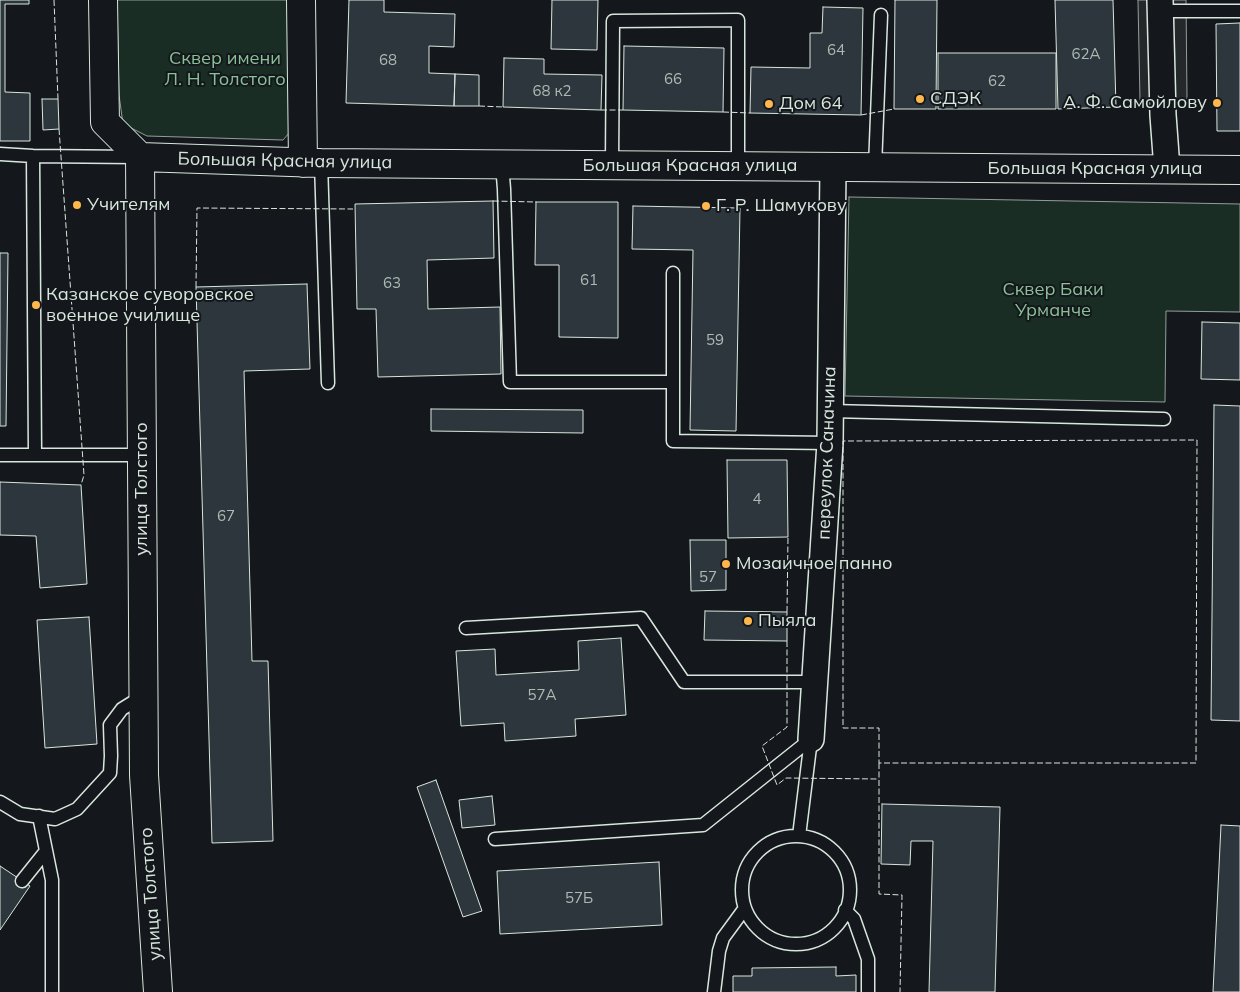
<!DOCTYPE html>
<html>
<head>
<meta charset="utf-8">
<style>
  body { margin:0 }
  canvas { display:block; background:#14181c }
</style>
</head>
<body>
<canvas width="1240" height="992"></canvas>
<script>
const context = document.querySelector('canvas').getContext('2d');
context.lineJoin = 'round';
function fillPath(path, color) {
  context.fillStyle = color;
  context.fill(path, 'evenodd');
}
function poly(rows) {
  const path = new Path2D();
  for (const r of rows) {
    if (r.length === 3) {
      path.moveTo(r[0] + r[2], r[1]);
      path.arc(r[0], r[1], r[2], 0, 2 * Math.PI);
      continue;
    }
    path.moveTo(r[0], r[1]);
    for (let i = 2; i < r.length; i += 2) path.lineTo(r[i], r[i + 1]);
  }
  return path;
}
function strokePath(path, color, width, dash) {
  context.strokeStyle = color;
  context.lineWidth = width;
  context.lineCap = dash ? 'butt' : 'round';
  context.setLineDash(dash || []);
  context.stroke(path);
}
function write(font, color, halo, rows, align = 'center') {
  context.font = font + ' Mulish,sans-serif';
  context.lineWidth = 4;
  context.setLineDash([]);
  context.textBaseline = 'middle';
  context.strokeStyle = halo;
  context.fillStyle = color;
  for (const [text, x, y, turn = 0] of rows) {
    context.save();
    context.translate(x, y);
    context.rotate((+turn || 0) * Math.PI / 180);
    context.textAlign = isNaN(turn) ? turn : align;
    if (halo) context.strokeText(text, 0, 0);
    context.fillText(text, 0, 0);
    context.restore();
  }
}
const green = poly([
  [117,0,294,0,296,125,283,140,147,136,123,124,119,95,117,0],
  [849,197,1240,204,1240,312,1166,311,1165,402,845,396,849,197]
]);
const parking = poly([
  [1138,0,1155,0,1157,102,1140,101,1138,0],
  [1166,0,1186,0,1187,99,1169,102,1166,0]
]);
const building = poly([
  [0,0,29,0,29,4,5,4,5,92,30,93,30,141,0,141,0,0],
  [349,0,384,0,384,12,455,14,454,47,429,46,429,73,455,74,454,106,346,103,349,0],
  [552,0,598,0,597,50,551,49,552,0],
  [895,0,937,0,936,109,894,109,895,0],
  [1055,0,1113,0,1116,107,1058,109,1055,0],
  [823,7,863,8,861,115,750,113,751,67,810,68,810,33,822,33,823,7],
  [1240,23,1240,131,1217,131,1216,24,1240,23],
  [624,46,724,48,723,112,623,110,624,46],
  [938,53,1056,53,1056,109,938,109,938,53],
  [504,58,544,59,544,74,602,75,601,110,503,107,504,58],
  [455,74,479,75,479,106,454,106,455,74],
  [42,99,58,99,59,129,43,130,42,99],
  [493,201,494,258,427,260,428,309,500,307,501,374,378,377,376,309,357,309,355,204,493,201],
  [536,202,618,202,618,338,559,337,559,265,535,265,536,202],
  [633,206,740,208,736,431,690,430,693,250,632,249,633,206],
  [0,253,8,253,6,426,0,426,0,253],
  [307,284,310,369,244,371,252,661,268,661,273,841,212,843,196,287,307,284],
  [1202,322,1240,323,1240,380,1201,379,1202,322],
  [1214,405,1240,406,1240,721,1211,720,1214,405],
  [431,409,583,410,583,433,431,431,431,409],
  [727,460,787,460,788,537,728,538,727,460],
  [0,482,81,485,87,584,40,588,36,536,0,535,0,482],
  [690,540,726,540,726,590,691,591,690,540],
  [705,611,787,612,787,641,704,640,705,611],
  [89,617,97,744,45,748,37,620,89,617],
  [621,638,626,715,575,719,576,736,505,741,504,723,461,726,456,651,495,649,496,675,579,670,578,641,621,638],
  [436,780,482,911,463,917,417,787,436,780],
  [492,796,495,825,462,828,459,800,492,796],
  [882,804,1000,807,995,992,929,992,933,841,911,841,910,865,881,864,882,804],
  [1221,825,1240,826,1240,992,1213,992,1221,825],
  [659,862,662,925,500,934,497,871,659,862],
  [0,866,30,886,0,930,0,866],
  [836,967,836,976,856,975,856,992,733,992,733,976,752,976,752,968,836,967]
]);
const lane = poly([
  [1161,11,1240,11],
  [0,154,33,156,137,157],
  [33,156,35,454],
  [321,163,328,383],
  [502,164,504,189,510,382,673,382],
  [612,165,613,21,738,20,738,166],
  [875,167,881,15],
  [673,273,673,441,830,443],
  [830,411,1164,419],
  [0,455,142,455],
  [466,628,641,618,684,682,815,682],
  [0,802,20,814,55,819,77,809,110,773,111,756,110,725,122,709,143,696],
  [39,816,52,880,52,992],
  [799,836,811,739],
  [796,890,54],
  [495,839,703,825,811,739],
  [22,881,46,851],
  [845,910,854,919,868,959,868,992],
  [714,992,719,951,723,938,745,908]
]);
const street = poly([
  [1160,0,1163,115,1167,169],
  [811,739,830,443,833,167]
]);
const secondary = poly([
  [103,0,105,122,140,157,144,775,158,992],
  [301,0,303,163],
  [140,157,321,163,1240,170]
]);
const fence = poly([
  [54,0,58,99],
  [479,106,503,107],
  [601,110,623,110],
  [723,112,750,113],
  [861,115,894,109],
  [59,129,84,475,81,485],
  [493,201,536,202],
  [196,287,197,208,353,209],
  [1197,440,1196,763,879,763,879,728,843,728,843,441,1197,440],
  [787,612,788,537],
  [787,641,787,727,762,746,777,785,786,778,879,779],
  [879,763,879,894,902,895,900,992]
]);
const markers = [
  [920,99,5,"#ffb74d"],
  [1217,103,5,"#ffb74d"],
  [769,104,5,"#ffb74d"],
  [77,205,5,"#ffb74d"],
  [706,206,5,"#ffb74d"],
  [36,305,5,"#ffb74d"],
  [726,564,5,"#ffb74d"],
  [748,621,5,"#ffb74d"]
];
const numberNames = [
  ["64",836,50],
  ["62А",1086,54],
  ["68",388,60],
  ["66",673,79],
  ["62",997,81],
  ["68 к2",552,91],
  ["61",589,280],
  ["63",392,283],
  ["59",715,340],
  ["4",757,499],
  ["67",226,516],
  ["57",708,577],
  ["57А",542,695],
  ["57Б",579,898]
];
const parkNames = [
  ["Сквер имени",225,59],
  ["Л. Н. Толстого",225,80],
  ["Сквер Баки",1053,290],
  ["Урманче",1053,311]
];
const poiNames = [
  ["СДЭК",930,99],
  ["А. Ф. Самойлову",1207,103,"right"],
  ["Дом 64",779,104],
  ["Учителям",87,205],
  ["Г. Р. Шамукову",716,206],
  ["Казанское суворовское",46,295],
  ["военное училище",46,316],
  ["Мозаичное панно",736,564],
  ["Пыяла",758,621]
];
const streetNames = [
  ["Большая Красная улица",285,161,1],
  ["Большая Красная улица",690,166],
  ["Большая Красная улица",1095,169],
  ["переулок Саначина",827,453,-88],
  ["улица Толстого",142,489,-90],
  ["улица Толстого",151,894,-94]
];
fillPath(green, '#1a2d24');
strokePath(green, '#939e99', 1);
fillPath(parking, '#24282b');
strokePath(parking, '#939e99', 1);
fillPath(building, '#2c363c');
strokePath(building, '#d8e6dc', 1);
strokePath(lane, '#d8e6dc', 15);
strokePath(street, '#d8e6dc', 28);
strokePath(secondary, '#d8e6dc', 30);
strokePath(lane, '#14181c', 12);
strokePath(street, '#14181c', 25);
strokePath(secondary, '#14181c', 28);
strokePath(fence, '#d8e6dc', 1, [6, 2.5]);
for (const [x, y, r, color] of markers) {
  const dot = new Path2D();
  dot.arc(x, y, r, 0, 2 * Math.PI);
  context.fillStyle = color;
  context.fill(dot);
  strokePath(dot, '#14181c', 2);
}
write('15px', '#adbab4', null, numberNames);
write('18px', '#8ac095', '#14181c', parkNames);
write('18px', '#d8e6dc', '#14181c', poiNames, 'left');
write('18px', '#d8e6dc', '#14181c', streetNames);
</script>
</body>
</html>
